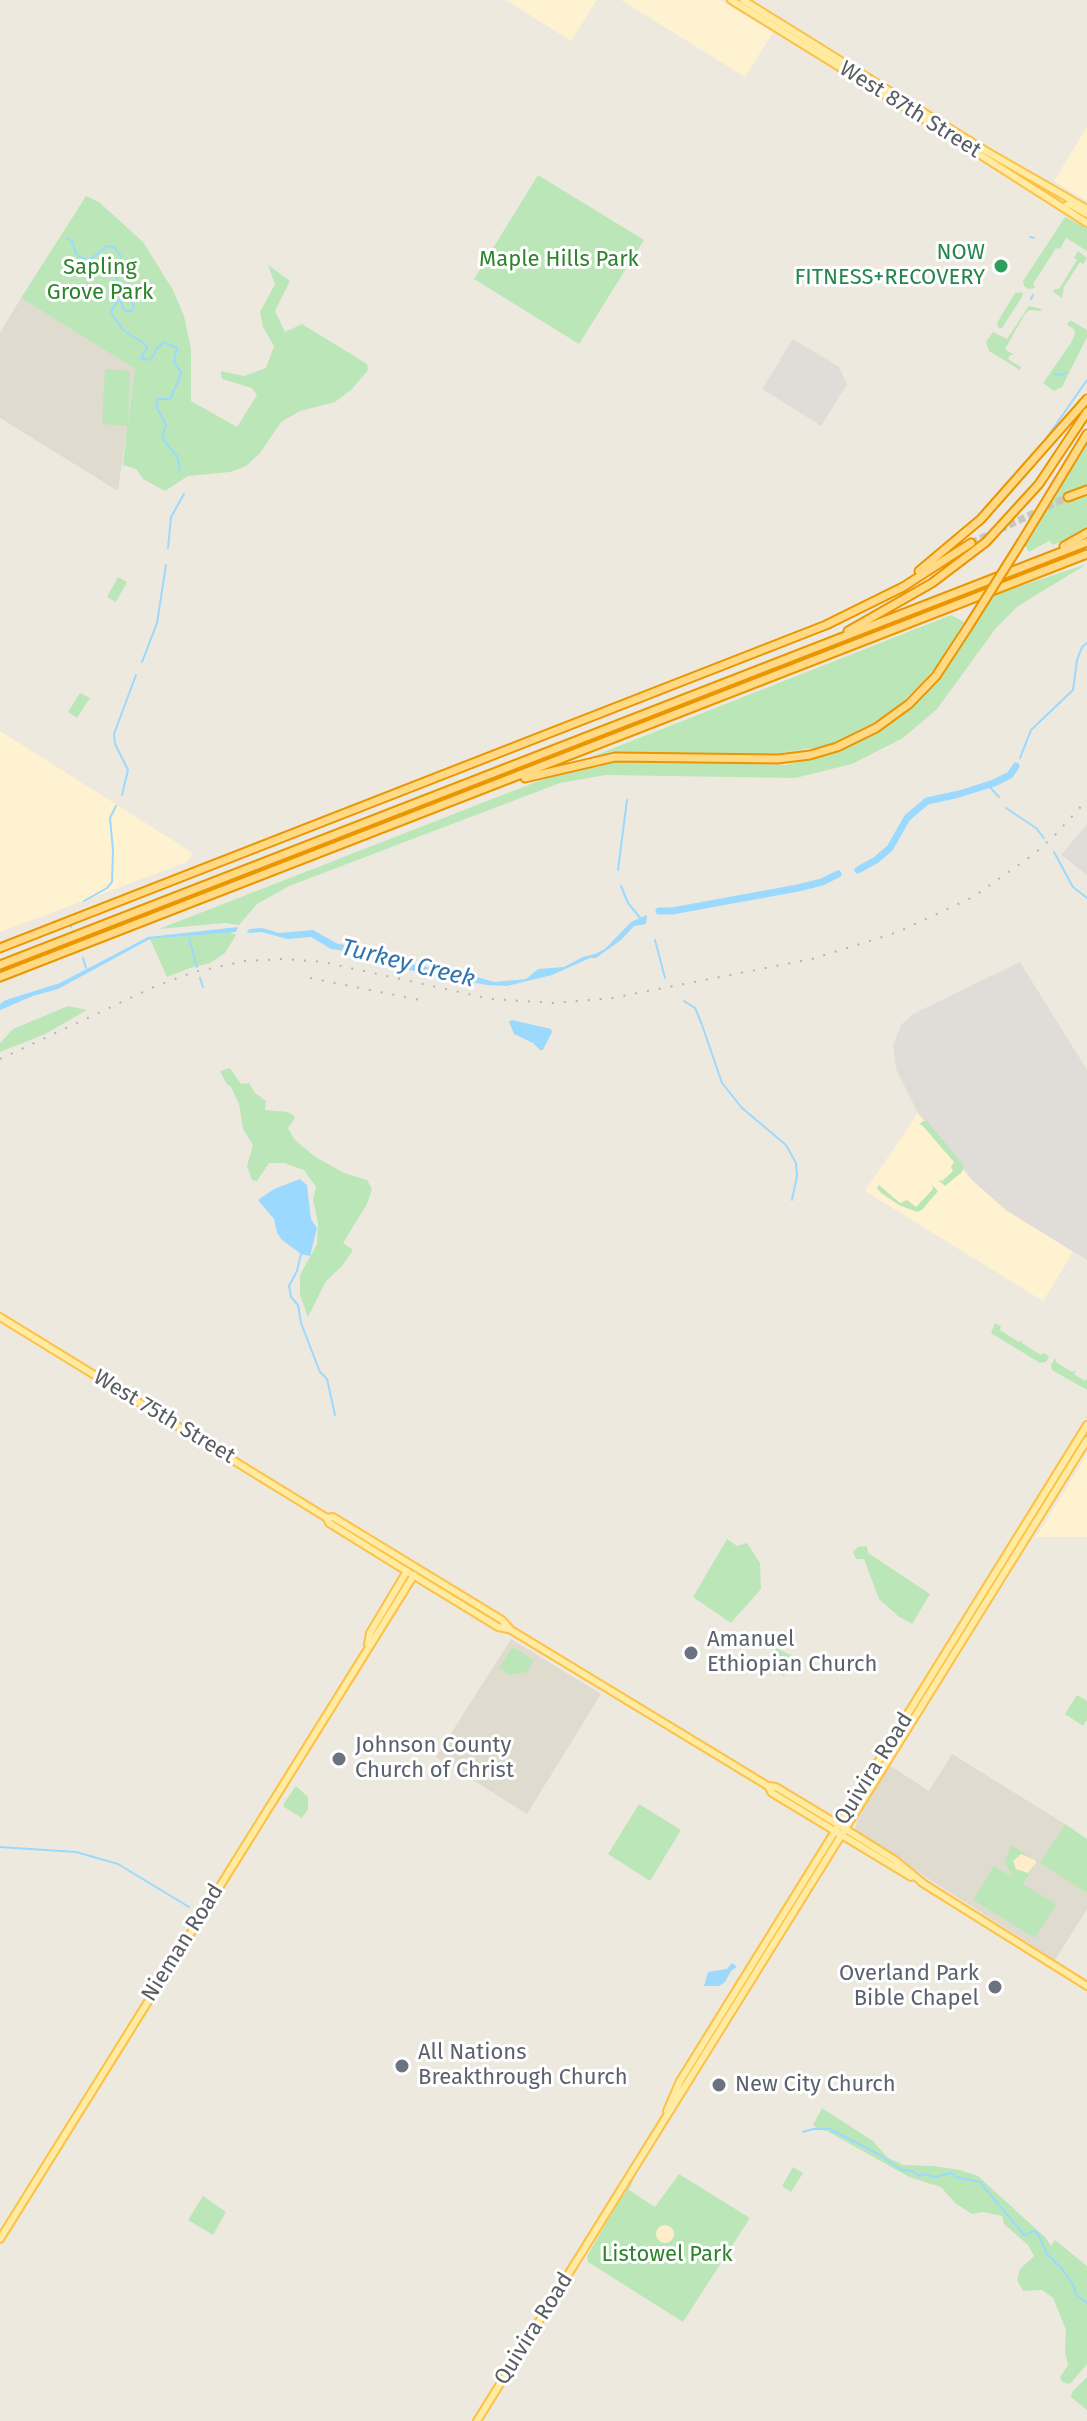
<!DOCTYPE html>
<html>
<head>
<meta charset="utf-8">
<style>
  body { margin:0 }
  canvas { display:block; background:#ede9df }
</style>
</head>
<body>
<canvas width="1087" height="2421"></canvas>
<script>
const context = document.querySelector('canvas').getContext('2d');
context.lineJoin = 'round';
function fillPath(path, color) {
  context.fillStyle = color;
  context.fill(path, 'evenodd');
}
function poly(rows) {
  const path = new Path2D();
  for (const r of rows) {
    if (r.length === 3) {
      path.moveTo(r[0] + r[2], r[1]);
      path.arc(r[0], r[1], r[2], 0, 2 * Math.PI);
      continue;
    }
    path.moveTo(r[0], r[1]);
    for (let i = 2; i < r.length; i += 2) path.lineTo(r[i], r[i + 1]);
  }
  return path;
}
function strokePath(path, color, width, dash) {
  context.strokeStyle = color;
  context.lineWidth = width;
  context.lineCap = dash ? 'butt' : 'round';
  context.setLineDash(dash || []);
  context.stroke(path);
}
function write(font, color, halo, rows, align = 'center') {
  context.font = font + ' "Fira Sans",sans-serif';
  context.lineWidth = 6;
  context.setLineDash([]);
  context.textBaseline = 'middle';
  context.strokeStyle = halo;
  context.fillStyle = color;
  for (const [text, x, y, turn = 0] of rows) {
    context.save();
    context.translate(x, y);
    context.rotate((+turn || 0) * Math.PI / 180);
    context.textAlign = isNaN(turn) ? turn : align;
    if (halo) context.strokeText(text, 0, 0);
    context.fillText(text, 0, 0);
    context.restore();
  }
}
const commercial = poly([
  [506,0,597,0,571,41],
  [621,0,720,0,773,32,745,77],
  [1087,127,1087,201,1054,181],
  [0,731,193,853,187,862,0,932],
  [918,1113,972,1180,1006,1210,1073,1252,1043,1301,865,1191],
  [1087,1455,1087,1537,1036,1537]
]);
const industrial = poly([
  [793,339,839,367,847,384,821,426,762,389],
  [1087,824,1087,875,1061,855],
  [1020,962,1087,1070,1087,1260,1006,1210,972,1180,918,1113,896,1069,893,1045,901,1025,913,1014]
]);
const education = poly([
  [21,298,135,369,118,491,0,418,0,333],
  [511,1639,601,1694,527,1814,436,1757],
  [952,1754,1065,1824,1041,1863,1087,1893,1087,1909,1055,1960,857,1833,855,1828,857,1821,889,1765,929,1791]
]);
const green = poly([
  [538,175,644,240,579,344,474,279],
  [86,196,99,202,143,242,173,290,184,316,191,349,191,401,237,427,257,395,252,388,222,379,221,371,244,376,266,368,274,346,263,327,260,312,275,284,268,265,290,281,275,311,285,332,302,324,367,364,368,370,352,389,335,402,300,411,281,422,260,453,246,466,230,472,188,476,165,491,143,479,136,469,123,465,127,426,102,424,105,369,130,371,128,421,135,369,21,298],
  [1065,217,1087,228,1087,251,1066,238,1060,249,1056,248,1033,284,1035,288,1028,289,1024,286,1023,281],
  [1078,251,1087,258,1083,264,1080,262,1064,287,1062,298,1053,292,1055,289,1059,289,1077,260,1074,258],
  [1022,292,1023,295,1002,328,999,328,997,323,1015,293],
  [1029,306,1042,309,1040,311,1029,310,1025,314,1005,349,1014,355,1010,355,1008,359,1021,367,1020,370,989,351,986,342,993,332,1007,339],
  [1070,320,1087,330,1087,337,1062,387,1054,391,1043,383,1071,343,1075,334,1074,329,1067,325],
  [1087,445,1087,486,1066,495,1070,501,1087,493,1087,528,1060,542,1053,545,1049,541,1029,552,1024,545],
  [1087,564,1018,606,996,628,937,709,903,738,852,764,795,778,606,775,560,783,289,886,257,904,239,925,225,923,159,929,541,780,598,764,629,761,786,765,833,753,865,739,900,717,936,683,993,595],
  [118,577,127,582,116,602,107,597],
  [951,615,964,622,942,660,922,683,899,705,872,724,838,741,819,747,773,754,591,757],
  [80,693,90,698,77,718,68,712],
  [229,932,236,935,225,953,210,963,190,968,167,977,150,939],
  [68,1006,87,1010,45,1034,0,1052,0,1043,13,1029],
  [230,1068,241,1084,249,1083,255,1093,266,1101,265,1110,288,1112,293,1115,295,1118,288,1128,294,1139,314,1156,344,1173,367,1180,372,1189,367,1204,343,1243,353,1250,342,1266,326,1281,308,1317,300,1295,300,1275,317,1244,318,1223,313,1200,316,1187,304,1170,284,1163,269,1163,257,1181,252,1180,247,1166,253,1145,243,1129,239,1104,231,1087,226,1083,220,1071],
  [923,1121,928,1122,964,1166,962,1172,945,1186,938,1180,942,1181,953,1171,951,1167,954,1162,922,1125,919,1125],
  [879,1185,900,1203,907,1200,916,1207,933,1189,932,1185,938,1191,922,1210,917,1212,899,1205,881,1193,877,1188],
  [995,1323,1001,1326,1000,1330,1019,1342,1022,1340,1022,1343,1041,1355,1044,1353,1049,1356,1046,1362,1040,1363,991,1333],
  [1055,1358,1056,1362,1072,1372,1076,1370,1074,1374,1085,1381,1087,1379,1087,1390,1052,1370,1051,1365],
  [727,1539,737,1546,747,1543,760,1563,761,1589,731,1623,693,1597],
  [867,1546,868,1553,930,1594,912,1624,898,1616,879,1599,864,1559,856,1559,853,1552,858,1547],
  [515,1648,534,1661,527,1672,509,1675,499,1668,511,1649],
  [776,1648,794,1657,784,1676,766,1666],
  [1077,1695,1087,1701,1087,1720,1083,1726,1065,1714],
  [296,1786,308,1797,308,1809,302,1818,284,1807,284,1803],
  [639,1804,681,1830,650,1881,608,1854],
  [1065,1824,1087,1839,1087,1893,1040,1863],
  [1011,1845,1035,1860,1036,1863,1023,1884,1056,1904,1035,1938,973,1900,994,1866,1012,1877,1005,1862],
  [822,2108,873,2141,887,2157,903,2165,934,2166,960,2170,978,2176,1046,2238,1051,2246,1055,2240,1087,2266,1087,2364,1070,2384,1062,2382,1060,2377,1068,2365,1065,2353,1066,2330,1058,2310,1053,2298,1042,2290,1023,2291,1017,2280,1020,2269,1034,2256,1028,2245,1004,2224,1002,2216,983,2212,972,2214,955,2203,941,2187,909,2177,827,2131,820,2130,813,2125],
  [793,2167,803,2173,791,2192,782,2186],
  [679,2174,750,2218,683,2322,588,2262,587,2256,633,2177,634,2178,629,2190,655,2207],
  [203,2196,226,2212,213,2235,188,2220],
  [1087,2377,1087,2410,1071,2397,1072,2392]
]);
const sand = poly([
  [1021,1854,1035,1860,1036,1863,1028,1873,1016,1869,1013,1861],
  [665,2234,9]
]);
const water = poly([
  [647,915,646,924,634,926,621,940,596,958,590,958,552,975,507,986,487,985,409,970,374,955,331,949,311,937,287,939,262,932,247,933,249,929,262,928,279,933,313,930,338,944,365,947,397,962,464,973,494,982,526,979,538,969,564,967,583,957,595,954,605,949,631,922],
  [238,927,236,932,150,939,58,989,33,996,0,1010,0,1004,6,1000,60,983,148,937],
  [512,1020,551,1029,552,1032,543,1050,540,1050,533,1043,514,1034,509,1022],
  [300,1179,307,1185,311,1219,317,1228,310,1256,301,1254,282,1240,277,1233,274,1219,258,1200,274,1189],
  [732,1963,737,1967,731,1971,725,1982,719,1986,704,1986,708,1972,727,1969]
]);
const stream = poly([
  [1030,237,1034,238],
  [67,238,72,241,76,254,82,258,90,260,107,246,114,247,121,256,122,266,114,267,113,272,134,306,132,311,127,311,123,309,121,300,117,301,111,312,122,329,145,344,147,348,141,358,148,360,153,357,156,349,164,342,177,348,174,361,181,372,179,379,170,399,158,399,156,406,166,425,163,435,164,441,177,456,180,471],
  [1031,299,1033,295],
  [1054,374,1062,375,1066,372],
  [1043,443,1087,380],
  [168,548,171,517,184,494],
  [142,662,157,623,166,565],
  [1020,758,1031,730,1073,690,1077,660,1082,647,1087,643],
  [988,785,999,797],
  [122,795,128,770,115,744,114,734,136,675],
  [1006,808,1036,828,1044,838],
  [1054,852,1073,887,1087,898],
  [618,870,627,800],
  [621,886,628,903,641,919],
  [84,901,107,888,112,882,113,850,110,818,116,806],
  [71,926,71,927],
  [189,938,197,967],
  [655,940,665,978],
  [83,958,86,968],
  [200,978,203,987],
  [684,1001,695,1008,701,1022,722,1083,742,1108,786,1145,796,1163,797,1176,792,1200],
  [301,1254,297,1271,289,1286,291,1297,298,1305,301,1323,320,1372,327,1379,335,1415],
  [0,1847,76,1852,118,1864,189,1907],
  [803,2132,813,2129,830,2129,878,2154,902,2170,912,2171,919,2176,924,2174,935,2177,952,2173,956,2177,980,2182,1024,2235,1034,2231,1038,2234,1047,2254,1062,2269,1074,2286,1076,2295,1087,2303]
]);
const river = poly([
  [858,870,876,860,890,848,907,818,927,801,959,794,994,783,1010,775,1016,766],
  [659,911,672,911,798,888,822,882,838,874]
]);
const highwayTunnel = poly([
  [971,543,1068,497]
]);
const major = poly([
  [731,0,938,128,1087,223],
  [743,0,986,151,1087,209],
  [1063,208,1069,204,1087,214],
  [0,1317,327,1518,333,1517,502,1620,511,1630,768,1786,776,1787,839,1825,895,1860,923,1883],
  [327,1518,329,1523,395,1564,498,1627,508,1629],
  [368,1644,370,1633,407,1571],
  [768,1786,772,1793,911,1877],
  [921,1882,1087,1986],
  [667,2111,680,2081,1087,1425],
  [0,2239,414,1575],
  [477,2421,1087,1440]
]);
const highway = poly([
  [1068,497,1087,490],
  [1022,541,1087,434],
  [1064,546,1087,533],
  [919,571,981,519,1087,399],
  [848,631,932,583,986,542,1039,484,1087,412],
  [525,778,615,757,778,759,810,755,837,747,876,728,909,704,936,676,968,627],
  [0,948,826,625,903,587,971,543],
  [0,965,1087,542],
  [0,977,1087,554]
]);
const rail = poly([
  [310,978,420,1000],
  [0,1059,156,986,194,972,245,961,284,959,323,962,491,999,555,1003,612,998,812,959,898,932,973,897,1034,854,1055,835,1087,800]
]);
const highwayBridge = poly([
  [968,627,1022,541]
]);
const markers = [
  [1001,266,8,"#2e9e5b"],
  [691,1653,8,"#6b7280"],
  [339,1759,8,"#6b7280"],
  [995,1987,8,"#6b7280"],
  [402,2066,8,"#6b7280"],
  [719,2085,8,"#6b7280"]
];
const streetNames = [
  ["West 87th Street",910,110,32],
  ["West 75th Street",164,1417,31],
  ["Quivira Road",874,1769,-58],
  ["Nieman Road",183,1943,-58],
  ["Quivira Road",534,2329,-58]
];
const leisureNames = [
  ["NOW",985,253],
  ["FITNESS+RECOVERY",985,278]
];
const parkNames = [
  ["Maple Hills Park",559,260],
  ["Sapling",100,268],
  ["Grove Park",100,293],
  ["Listowel Park",667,2255]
];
const worshipNames = [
  ["Amanuel",707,1640],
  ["Ethiopian Church",707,1665],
  ["Johnson County",355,1746],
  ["Church of Christ",355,1771],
  ["Overland Park",979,1974,"right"],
  ["Bible Chapel",979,1999,"right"],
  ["All Nations",418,2053],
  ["Breakthrough Church",418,2078],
  ["New City Church",735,2085]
];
const waterNames = [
  ["Turkey Creek",408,964,14]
];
fillPath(commercial, '#fff2d1');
fillPath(industrial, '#e0dcd7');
fillPath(education, '#dfdbcf');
fillPath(green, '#bbe7b8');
fillPath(sand, '#fdeec9');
fillPath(water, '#9cd9ff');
strokePath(stream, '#9cd9ff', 2);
strokePath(river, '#9cd9ff', 7);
strokePath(highwayTunnel, '#c8c6c0', 7, [7, 3.5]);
strokePath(major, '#fdc148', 10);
strokePath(highway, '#eb9600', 11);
strokePath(major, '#ffeba1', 6);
strokePath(highway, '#ffd983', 7);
strokePath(rail, '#b3b4b5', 2, [2, 10]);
strokePath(highwayBridge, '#eb9600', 11, []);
strokePath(highwayBridge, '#ffd983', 7);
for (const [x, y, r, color] of markers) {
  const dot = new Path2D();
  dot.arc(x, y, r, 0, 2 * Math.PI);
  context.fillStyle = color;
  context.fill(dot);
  strokePath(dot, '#fff', 3);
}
write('22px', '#585d62', '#fff', streetNames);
write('22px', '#27864d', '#fff', leisureNames, 'right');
write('22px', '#2e842d', '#fff', parkNames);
write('22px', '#5b616d', '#fff', worshipNames, 'left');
write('italic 24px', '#3075b0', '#fff', waterNames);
</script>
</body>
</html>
